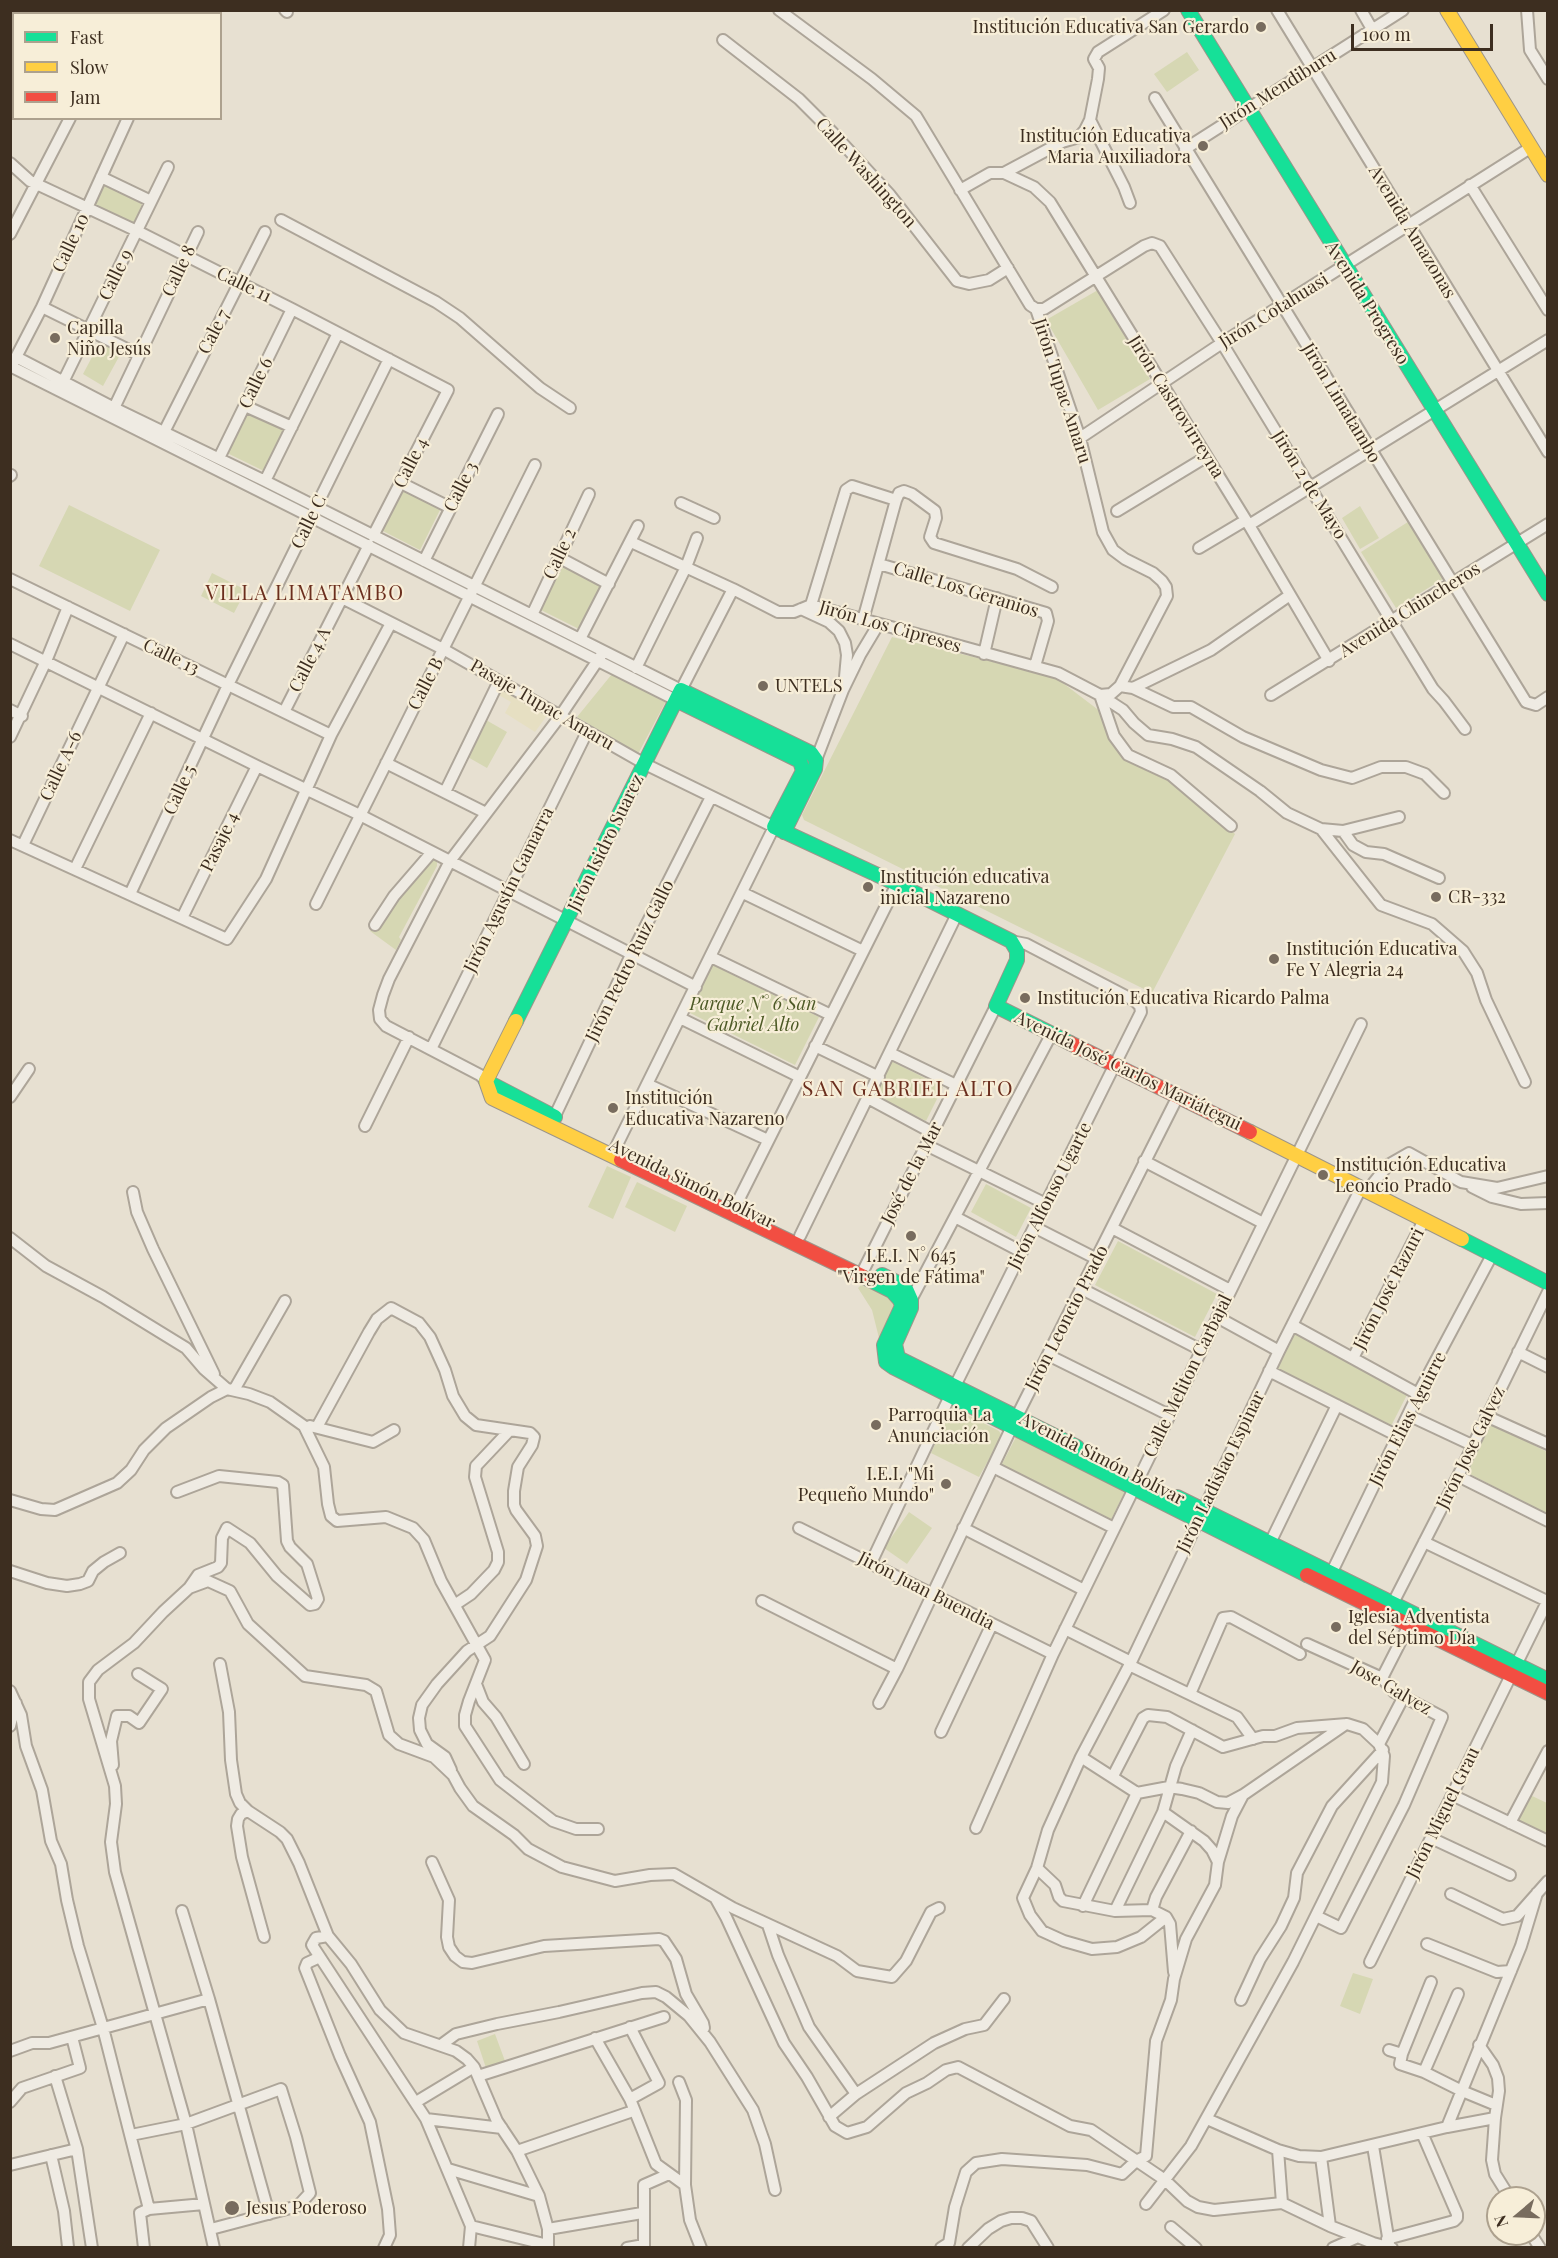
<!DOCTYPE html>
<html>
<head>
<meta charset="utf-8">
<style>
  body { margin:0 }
  #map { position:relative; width:1558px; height:2258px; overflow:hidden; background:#e7e0d1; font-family:"Playfair Display",serif }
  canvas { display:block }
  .frame { position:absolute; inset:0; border:12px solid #3d2e20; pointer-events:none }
  .legend { position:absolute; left:12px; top:12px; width:210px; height:108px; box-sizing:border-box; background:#f7eed8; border:2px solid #ada18e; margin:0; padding:8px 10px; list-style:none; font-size:18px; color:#3d2e20 }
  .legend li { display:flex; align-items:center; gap:12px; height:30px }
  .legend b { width:30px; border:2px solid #ada18e }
  .north { position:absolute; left:1486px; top:2186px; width:60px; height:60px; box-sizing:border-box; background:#f7eed8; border:2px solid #ada18e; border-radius:50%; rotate:251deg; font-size:16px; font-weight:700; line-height:24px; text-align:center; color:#3d2e20 }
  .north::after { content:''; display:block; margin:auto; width:21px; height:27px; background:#786c5e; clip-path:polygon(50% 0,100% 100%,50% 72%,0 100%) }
  .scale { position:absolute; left:1351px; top:24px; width:142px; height:27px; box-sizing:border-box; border:3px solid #3d2e20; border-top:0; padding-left:8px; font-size:18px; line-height:21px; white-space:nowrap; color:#3d2e20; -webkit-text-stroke:4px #f7eed8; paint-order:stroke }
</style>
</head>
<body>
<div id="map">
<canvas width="1558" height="2258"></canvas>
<div class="frame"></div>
<ul class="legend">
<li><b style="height:8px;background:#16e098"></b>Fast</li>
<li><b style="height:8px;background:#ffcf43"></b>Slow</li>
<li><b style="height:8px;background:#f24e42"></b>Jam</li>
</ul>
<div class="north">N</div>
<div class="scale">100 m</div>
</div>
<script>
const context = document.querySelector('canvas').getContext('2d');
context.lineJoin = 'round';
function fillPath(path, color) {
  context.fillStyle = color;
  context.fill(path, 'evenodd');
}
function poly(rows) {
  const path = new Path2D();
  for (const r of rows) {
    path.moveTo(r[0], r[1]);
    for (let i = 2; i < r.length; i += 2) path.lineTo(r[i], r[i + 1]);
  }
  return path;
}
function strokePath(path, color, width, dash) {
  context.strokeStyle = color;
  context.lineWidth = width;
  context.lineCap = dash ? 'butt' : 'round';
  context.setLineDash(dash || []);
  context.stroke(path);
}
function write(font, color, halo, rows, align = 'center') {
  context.font = font + ' "Playfair Display",serif';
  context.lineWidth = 4.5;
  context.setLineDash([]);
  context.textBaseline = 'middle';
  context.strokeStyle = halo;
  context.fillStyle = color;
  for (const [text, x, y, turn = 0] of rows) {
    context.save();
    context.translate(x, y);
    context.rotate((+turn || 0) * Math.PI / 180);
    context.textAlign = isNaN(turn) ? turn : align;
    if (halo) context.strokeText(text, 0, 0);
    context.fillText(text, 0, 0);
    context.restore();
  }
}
const farmland = poly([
  [502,684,548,714,535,732,505,713,511,702,497,694]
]);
const green = poly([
  [1187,52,1199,70,1167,92,1154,74],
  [103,184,143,202,133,225,93,206],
  [1098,290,1150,379,1098,410,1046,320],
  [100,342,121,353,103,386,83,374],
  [247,411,285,429,264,471,227,453],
  [402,486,442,506,420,550,381,530],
  [69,505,160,550,130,611,39,566],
  [1360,506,1379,538,1360,549,1342,518],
  [1411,520,1446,577,1396,608,1361,552],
  [562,563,602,583,579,629,539,609],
  [212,573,246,590,234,613,201,596],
  [892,637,1055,677,1105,715,1112,739,1184,787,1235,834,1152,993,804,820,802,815],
  [612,674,666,701,638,754,577,717],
  [486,720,507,732,487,768,466,756],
  [433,858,437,862,437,866,399,937,401,940,396,950,370,931,425,860],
  [711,964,819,1017,795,1065,688,1012],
  [891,1061,943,1087,926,1121,874,1095],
  [607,1166,631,1177,613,1219,588,1207],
  [637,1182,687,1206,675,1232,625,1207],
  [986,1184,1031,1208,1016,1237,971,1212],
  [1118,1241,1217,1294,1195,1337,1095,1285],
  [861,1285,894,1299,895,1304,879,1338,872,1310,858,1288],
  [1294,1332,1409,1391,1390,1428,1275,1369],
  [952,1407,999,1431,1002,1436,979,1477,931,1453],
  [1490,1422,1547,1452,1547,1514,1466,1472],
  [1016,1437,1126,1489,1111,1520,1001,1466],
  [909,1512,932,1528,907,1564,884,1548],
  [1530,1795,1547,1803,1547,1835,1518,1821],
  [1353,1973,1373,1979,1360,2014,1340,2006],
  [495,2034,505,2061,486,2068,477,2041]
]);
const street = poly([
  [34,10,38,14],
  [285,10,287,12],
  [1277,10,1548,452],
  [1361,10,1372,29],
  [1527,10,1530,50,1548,79],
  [723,40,799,99,832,132,890,195,957,281,969,284,989,280,1008,268],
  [10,78,14,76],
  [1155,98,1526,702,1536,705,1548,697],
  [1090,120,1124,187,1130,203],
  [1185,149,1403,10],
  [10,163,30,181,137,231,292,309,448,390,373,536],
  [1004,173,1034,187,1050,202,1249,525,1329,661],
  [101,177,151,201],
  [1470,185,1548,310],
  [960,190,990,173,1004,173,1062,142,1079,137,1085,130,1090,120,1098,79,1099,68,1094,59,1098,52,1164,10],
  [281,220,436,302,460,318,540,388,570,408],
  [10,234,70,118],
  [42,307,139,355],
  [1036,309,1044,309,1144,246,1152,243,1160,246,1222,343,1433,689,1444,701,1465,729],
  [16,357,114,408,265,481,681,690,733,589],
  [13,363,42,307,128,118],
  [10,366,676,700],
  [63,382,168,167],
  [245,406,292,427],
  [114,408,198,232],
  [164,432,265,232],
  [1080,438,1222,343,1530,148],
  [219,458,292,309],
  [10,476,11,475],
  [265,481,338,333],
  [401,483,451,508],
  [681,503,714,518],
  [1117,511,1206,457],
  [1249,525,1548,340],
  [631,542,733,589,778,612,794,612,811,605,1058,673,1100,695,1111,694,1120,686,1167,596,1166,587,1162,581,1153,573,1125,559,1113,550,1103,532,1080,438,1036,309,1030,305,916,116,872,79,779,10],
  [1199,548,1246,520],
  [558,557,609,584],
  [424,561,498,414],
  [879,564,1046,613,1048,621,1035,666],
  [10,579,331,735],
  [342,598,443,649,645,764,774,827,612,1155],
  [811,605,846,490,852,486,896,500],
  [801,609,829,622,839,631,845,643,847,655,845,677],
  [532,615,589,494],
  [863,620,896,500,899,493,904,491,912,494,935,511,936,518,930,537,934,543,1017,569,1052,587],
  [580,639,638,526],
  [10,644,257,766,360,815,696,987],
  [984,654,997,598],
  [636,668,686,567,697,538],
  [1120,686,1133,688,1173,707,1191,707,1243,737,1321,770,1352,778,1381,767,1406,767,1425,774,1444,793],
  [1133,688,1211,650,1290,595],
  [1100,695,1123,710,1134,723,1148,735,1172,739,1196,747,1260,791,1287,813,1321,829,1381,905,1432,924,1463,951,1477,973,1486,1000,1525,1082],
  [1100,695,1114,736,1128,755,1171,775,1231,826],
  [1271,695,1548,524],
  [10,710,22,716],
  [284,712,369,545],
  [10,737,46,661,68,607],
  [816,760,843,690,860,655,878,625],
  [386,763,486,813],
  [445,792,499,681],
  [1321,829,1343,831,1399,817],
  [1343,831,1353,845,1366,852,1384,854,1439,878],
  [10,840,227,939,266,879,331,735,391,623],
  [23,845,124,634],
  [75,869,151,713],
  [743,893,863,951],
  [130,894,228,685,389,359],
  [316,904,535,465],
  [182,918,257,766],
  [375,925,394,896,432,852],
  [711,957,831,1015],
  [680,1018,800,1077],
  [815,1046,879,1077],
  [431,1049,587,732],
  [890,1053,956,1085],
  [486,1081,480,1075,386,1026,380,1019,379,1010,383,995,389,979,450,861,561,715,602,654],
  [647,1084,768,1140],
  [10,1097,29,1069],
  [868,1098,933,1133],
  [552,1122,631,955,711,797],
  [365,1126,409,1037],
  [926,1145,1046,1204],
  [1144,1161,1263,1223],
  [1472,1187,1492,1197,1521,1204,1548,1203],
  [1367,1191,1388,1165,1409,1153,1461,1182,1497,1188,1548,1176],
  [133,1192,137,1212,153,1249,214,1374],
  [732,1213,897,884],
  [955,1217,1022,1252],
  [1034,1227,1097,1259],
  [1112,1228,1230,1290],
  [800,1236,957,914],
  [10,1238,46,1266,103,1297,186,1348,204,1369,227,1389,249,1394,270,1402,304,1426,324,1467,328,1504,331,1516,337,1521,386,1517,413,1528,424,1540,441,1581,485,1660,469,1701,465,1715,465,1726,500,1780,553,1821,576,1829,598,1829],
  [861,1275,996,1006],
  [1082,1289,1201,1350],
  [907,1302,911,1300,1052,1033],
  [1217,1317,1279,1351],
  [1292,1325,1418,1394],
  [1518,1352,1548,1367],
  [1048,1355,1169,1415],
  [1353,1358,1424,1220],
  [1269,1371,1398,1436],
  [955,1386,1141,1012,1140,1006,1135,1001,1026,944,1011,941],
  [234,1390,285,1301],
  [1408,1415,1472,1445],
  [1486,1416,1548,1444],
  [310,1426,373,1442,394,1430],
  [317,1427,369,1332,377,1319,391,1308,419,1323,430,1337,445,1370,453,1396,465,1416,476,1425,530,1433,534,1437,532,1445,518,1467,514,1491,514,1505,516,1510,535,1536,537,1546,526,1580,490,1636,467,1651,437,1684,422,1705,419,1718,420,1730,427,1744,445,1757,451,1770],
  [993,1467,1114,1528],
  [1458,1476,1548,1521],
  [177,1492,219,1476,278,1482,283,1485,287,1541,290,1547,307,1564,318,1599,315,1604,310,1605,277,1576,250,1543,227,1528,222,1538,221,1563,218,1567,198,1575,189,1588,163,1612,134,1643,98,1670,89,1682,89,1699,115,1786,116,1804,111,1842,115,1872,186,2124,214,2248],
  [10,1500,41,1509,55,1510,117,1483,131,1470,144,1450,166,1428,211,1397,227,1389],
  [799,1528,1053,1654],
  [963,1528,1084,1590],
  [1424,1542,1547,1601],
  [1270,1543,1337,1405],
  [871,1563,950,1396],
  [10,1571,47,1583,67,1586,80,1584,88,1581,93,1571,104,1562,120,1553],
  [1329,1578,1418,1394,1492,1255],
  [189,1588,208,1581,230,1591,248,1624,305,1676,366,1685,376,1691,389,1735,399,1744,434,1757,453,1775,460,1788,473,1806,514,1835,528,1849,562,1867,615,1881,650,1875,674,1874,733,1908,837,1956,857,1971,892,1977,906,1961,931,1912,939,1908],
  [762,1601,897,1669],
  [1393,1603,1458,1476,1548,1292],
  [456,1604,471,1594,494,1570,498,1562,498,1552,475,1477,476,1466,510,1430],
  [1065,1629,1131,1662],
  [1307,1644,1382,1678,1394,1692,1442,1717,1404,1805,1341,1928,1316,1916],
  [220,1664,229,1712,231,1760,236,1794,240,1803,248,1811,280,1832,287,1839,299,1863,328,1936,351,1964,380,2010,404,2033,456,2051,467,2059,474,2067,497,2121,517,2151,539,2196,548,2229,548,2248],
  [1129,1665,1237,1717,1253,1739],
  [1382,1678,1409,1625],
  [476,1684,483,1702,496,1717,524,1764],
  [10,1691,21,1715,26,1746,42,1790,51,1841,61,1864,67,1900,78,1946,103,2028,149,2209,140,2213,144,2248],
  [1190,1694,1223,1618,1231,1617,1300,1654],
  [879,1703,897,1669,1017,1416,1178,1096],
  [10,1726,16,1703],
  [941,1732,992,1624],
  [1379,1744,1403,1698],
  [1081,1757,1137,1793,1169,1787,1182,1789,1199,1793,1217,1802,1228,1803,1243,1795,1346,1724],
  [113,1765,111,1741,117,1716,129,1716,139,1723,162,1689,138,1674],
  [1113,1776,1143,1718,1148,1715,1167,1717,1223,1747,1263,1736,1275,1736,1297,1728,1347,1724,1363,1729,1379,1744,1384,1756,1382,1782,1293,1962,1191,2146,1146,2204],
  [1452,1795,1548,1841],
  [248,1811,241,1814,238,1819,237,1826,242,1857,264,1937],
  [1163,1812,1204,1841,1212,1850,1218,1862],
  [1510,1823,1548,1751],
  [976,1828,1053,1654,1361,1024],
  [1431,1838,1510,1875],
  [432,1862,449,1900,447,1937,449,1947,455,1956,463,1962,472,1963,544,1946,659,1939,664,1941,676,1959,686,1994,703,2023,704,2028,702,2031],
  [1037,1868,1055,1885,1059,1897,1063,1901,1115,1911,1152,1910,1166,1917,1170,1924,1174,1972],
  [1451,1894,1503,1919,1517,1916,1548,1881],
  [716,1899,726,1917,784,2043,807,2077,835,2126,847,2133,867,2127,906,2093,927,2083,946,2070,958,2067,1070,2126,1091,2130,1165,2180,1187,2201,1198,2207,1214,2210,1282,2203,1330,2226,1373,2243,1392,2248],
  [1083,1906,1137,1793],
  [1152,1910,1156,1897,1191,1831],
  [182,1911,209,1999,269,2214],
  [1115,1911,1163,1812,1176,1766,1192,1730],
  [1166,1917,1141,1937,1117,1947,1092,1949,1064,1941,1042,1931,1030,1915,1023,1898,1037,1868,1048,1830,1081,1757,1131,1662,1279,1351,1361,1188],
  [768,1925,778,1955,809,2027,856,2094],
  [328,1936,316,1938,312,1945,426,2119,471,2226,469,2248],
  [1427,1944,1497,1972,1511,1971],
  [320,1957,307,1963,305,1968,340,2056,370,2122,388,2209,390,2235,384,2248],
  [1370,1962,1548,1600],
  [1241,2000,1260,1959,1281,1926,1294,1898,1297,1873,1332,1806,1383,1750],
  [595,2038,630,2099,656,2164,685,2185,690,2220,701,2248],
  [441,2045,456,2034,497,2024,559,2012,642,1993,656,1992,666,1997,689,2016,710,2042,753,2110,765,2144,775,2190],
  [1479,2045,1493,2065,1498,2078,1499,2091,1495,2118,1492,2160,1495,2174,1510,2198],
  [1389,2050,1402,2054,1400,2064,1424,2072,1462,2091,1496,2105],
  [10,2051,32,2043,49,2043,209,1999],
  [1402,2054,1431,1982],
  [1424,2072,1458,1994],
  [55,2076,77,2149,92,2248],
  [478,2076,664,2017],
  [679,2082,686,2100,685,2185],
  [630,2099,659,2083,630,2027],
  [10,2102,22,2088,80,2068,72,2037],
  [416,2102,474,2067],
  [829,2117,856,2094,934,2043,965,2029,984,2025,1004,1999],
  [426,2119,502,2128],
  [1207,2119,1278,2150,1299,2156,1321,2157,1447,2127,1495,2118],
  [1447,2127,1521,1946,1537,1893],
  [131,2135,186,2124,281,2089,296,2137,310,2193,298,2206,211,2229],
  [1373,2146,1389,2243],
  [1278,2150,1282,2203],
  [517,2151,633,2111],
  [51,2155,64,2211,68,2247],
  [1321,2157,1330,2226],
  [10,2165,77,2149],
  [448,2169,539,2196],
  [149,2209,204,2204],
  [471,2226,548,2245],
  [1171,2227,1196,2248],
  [548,2229,642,2213],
  [1531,2234,1540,2248],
  [1387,2239,1454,2221,1457,2218,1457,2214,1422,2133],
  [627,2248,644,2245],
  [644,2248,644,2185,669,2174],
  [941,2248,949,2243,955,2207,966,2172,976,2163,1002,2159,1087,2165,1122,2174,1136,2161,1146,2156,1156,2041,1171,2000,1174,1979,1186,1939,1215,1885,1218,1862,1232,1816,1243,1795],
  [968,2248,988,2229,1001,2221,1011,2218,1022,2218,1031,2221,1048,2248],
  [1333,2248,1358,2237]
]);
const fast = poly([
  [1188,10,1548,594],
  [676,700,800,761,803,771,774,827,897,884,1011,941,1017,951,1017,960,996,1006,1070,1043],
  [516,1021,681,690,811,753,816,760,815,769,784,832],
  [486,1081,555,1117],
  [1462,1239,1548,1283],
  [882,1275,900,1284,907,1291,911,1300,911,1308,895,1344,898,1358,1077,1447],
  [864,1277,892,1291,900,1300,902,1306,884,1345,886,1362,893,1367,1307,1575],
  [1177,1497,1548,1680]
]);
const slow = poly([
  [1447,10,1548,175],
  [516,1021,486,1081,492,1098,621,1160],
  [1250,1132,1462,1239]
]);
const jam = poly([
  [1070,1043,1250,1132],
  [621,1160,864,1277],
  [1307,1575,1548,1693]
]);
const markers = [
  [1261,27,6,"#786c5e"],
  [1203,146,6,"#786c5e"],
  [55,338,6,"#786c5e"],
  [763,686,6,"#786c5e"],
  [868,887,6,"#786c5e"],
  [1436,897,6,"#786c5e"],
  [1274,959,6,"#786c5e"],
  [1025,998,6,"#786c5e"],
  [613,1108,6,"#786c5e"],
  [1323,1175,6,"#786c5e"],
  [911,1236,6,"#786c5e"],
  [876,1425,6,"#786c5e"],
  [946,1484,6,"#786c5e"],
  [1336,1627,6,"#786c5e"],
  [232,2208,8,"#786c5e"]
];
const poiNames = [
  ["Institución Educativa San Gerardo",1249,27,"right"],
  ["Institución Educativa",1191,136,"right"],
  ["Maria Auxiliadora",1191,157,"right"],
  ["Capilla",67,328],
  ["Niño Jesús",67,349],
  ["UNTELS",775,686],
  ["Institución educativa",880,877],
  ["inicial Nazareno",880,898],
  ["CR-332",1448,897],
  ["Institución Educativa",1286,949],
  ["Fe Y Alegria 24",1286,970],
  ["Institución Educativa Ricardo Palma",1037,998],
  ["Institución",625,1098],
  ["Educativa Nazareno",625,1119],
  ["Institución Educativa",1335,1165],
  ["Leoncio Prado",1335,1186],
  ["I.E.I. N° 645",911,1256,"center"],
  ["\"Virgen de Fátima\"",911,1277,"center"],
  ["Parroquia La",888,1415],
  ["Anunciación",888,1436],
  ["I.E.I. \"Mi",934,1474,"right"],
  ["Pequeño Mundo\"",934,1495,"right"],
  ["Iglesia Adventista",1348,1617],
  ["del Séptimo Día",1348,1638],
  ["Jesus Poderoso",246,2208]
];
const streetNames = [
  ["Jirón Mendiburu",1278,89,-32],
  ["Calle Washington",866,173,48],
  ["Avenida Amazonas",1412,232,59],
  ["Calle 10",71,243,-65],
  ["Calle 8",179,271,-65],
  ["Calle 9",116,275,-64],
  ["Calle 11",244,285,26],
  ["Avenida Progreso",1367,303,58],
  ["Jirón Cotahuasi",1274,311,-32],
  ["Cale 7",214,332,-63],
  ["Calle 6",256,383,-64],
  ["Jirón Tupac Amaru",1062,391,72],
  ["Jirón Limatambo",1341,403,59],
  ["Jirón Castrovirreyna",1176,407,58],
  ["Calle 4",411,463,-63],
  ["Jirón 2 de Mayo",1309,485,58],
  ["Calle 3",461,487,-63],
  ["Calle C",309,522,-64],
  ["Calle 2",560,554,-65],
  ["Calle Los Geranios",966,590,17],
  ["Avenida Chincheros",1410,610,-32],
  ["Jirón Los Cipreses",890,627,16],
  ["Calle 13",171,657,26],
  ["Calle 4 A",310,660,-63],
  ["Calle B",426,684,-63],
  ["Pasaje Tupac Amaru",542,705,30],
  ["Calle A-6",61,766,-65],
  ["Calle 5",180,790,-65],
  ["Pasaje 4",220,842,-64],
  ["Jirón Isidro Suarez",606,843,-64],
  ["Jirón Agustín Gamarra",509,890,-64],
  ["Jirón Pedro Ruiz Gallo",630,961,-64],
  ["Avenida José Carlos Mariátegui",1128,1071,26],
  ["José de la Mar",912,1173,-63],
  ["Avenida Simón Bolívar",692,1184,26],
  ["Jirón Alfonso Ugarte",1050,1196,-63],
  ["Jirón José Razuri",1389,1289,-63],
  ["Jirón Leoncio Prado",1067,1318,-63],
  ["Calle Meliton Carbajal",1188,1376,-64],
  ["Jirón Elias Aguirre",1408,1419,-63],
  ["Jirón Jose Galvez",1471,1448,-64],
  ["Avenida Simón Bolívar",1102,1459,27],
  ["Jirón Ladislao Espinar",1221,1472,-64],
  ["Jirón Juan Buendia",926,1591,27],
  ["Jose Galvez",1391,1688,30],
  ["Jirón Miguel Grau",1443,1813,-64]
];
const parkNames = [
  ["Parque N° 6 San",753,1004],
  ["Gabriel Alto",753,1025]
];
const neighbourhoodNames = [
  ["VILLA LIMATAMBO",305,594]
];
const quarterNames = [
  ["SAN GABRIEL ALTO",908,1089]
];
fillPath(farmland, '#e6dfc2');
fillPath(green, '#d6d7b3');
strokePath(street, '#ada599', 14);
strokePath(fast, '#9c958a', 16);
strokePath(slow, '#9c958a', 16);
strokePath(jam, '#9c958a', 16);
strokePath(street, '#efebe3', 10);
strokePath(fast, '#16e098', 14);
strokePath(slow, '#ffcf43', 14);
strokePath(jam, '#f24e42', 14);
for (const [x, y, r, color] of markers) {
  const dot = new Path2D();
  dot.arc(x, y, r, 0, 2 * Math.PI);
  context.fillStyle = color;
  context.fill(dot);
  strokePath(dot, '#f7eed8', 2);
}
write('18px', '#3d2e20', '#f7eed8', poiNames, 'left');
write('18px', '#3d2e20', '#f7eed8', streetNames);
write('italic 18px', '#4d5a26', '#f7eed8', parkNames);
context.letterSpacing = '1.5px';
write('20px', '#6b2e1e', '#f7eed8', neighbourhoodNames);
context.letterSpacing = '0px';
context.letterSpacing = '1.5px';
write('21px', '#6b2e1e', '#f7eed8', quarterNames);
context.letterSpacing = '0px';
</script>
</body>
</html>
